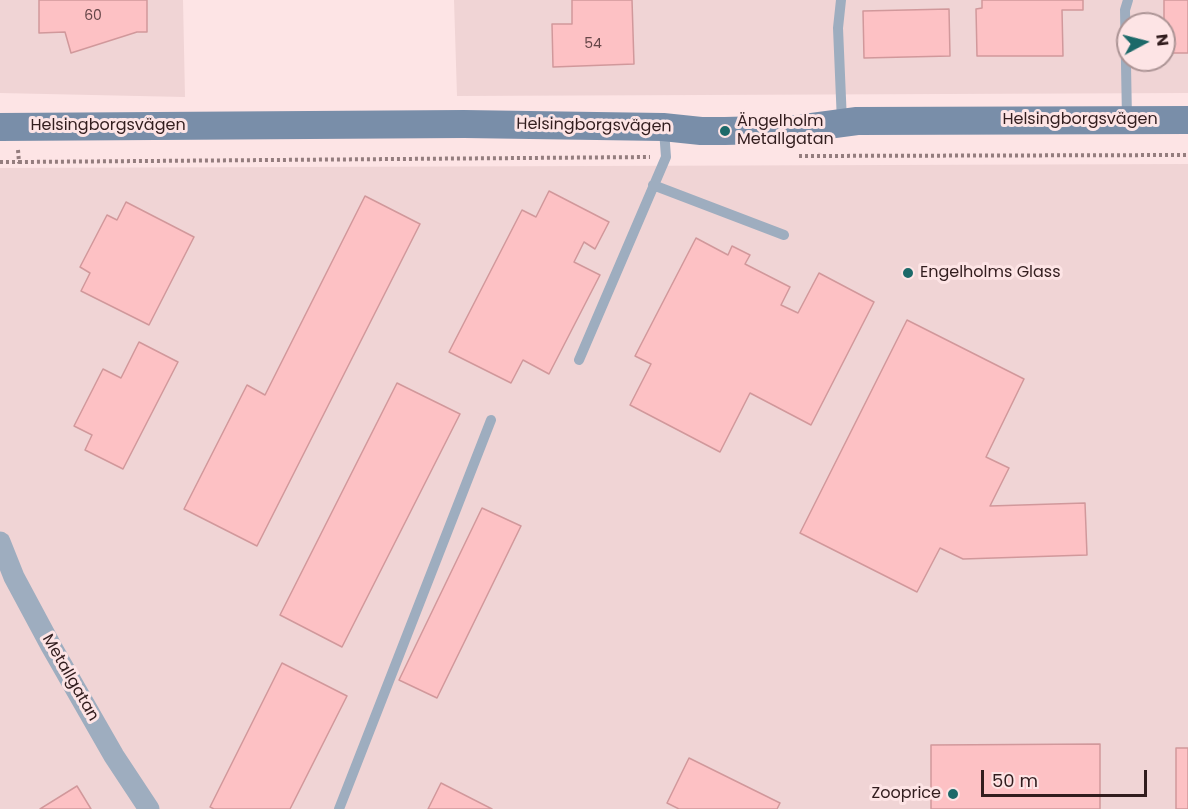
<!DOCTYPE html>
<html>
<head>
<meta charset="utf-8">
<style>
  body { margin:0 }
  #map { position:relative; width:1188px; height:809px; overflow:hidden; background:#fde4e5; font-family:Poppins,sans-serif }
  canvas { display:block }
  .north { position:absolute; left:1116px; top:12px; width:60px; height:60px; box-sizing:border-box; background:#fde4e5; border:2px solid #ac9495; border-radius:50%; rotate:83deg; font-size:16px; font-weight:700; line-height:24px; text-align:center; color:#321d1e }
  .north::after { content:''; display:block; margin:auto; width:21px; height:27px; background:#1c6969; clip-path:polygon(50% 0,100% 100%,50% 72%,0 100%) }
  .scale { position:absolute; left:981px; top:770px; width:166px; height:27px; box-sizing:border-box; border:3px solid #321d1e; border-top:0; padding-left:8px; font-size:18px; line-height:21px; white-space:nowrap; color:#321d1e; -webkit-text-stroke:4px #fde4e5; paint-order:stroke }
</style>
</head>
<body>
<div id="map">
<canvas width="1188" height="809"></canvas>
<div class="north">N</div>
<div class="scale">50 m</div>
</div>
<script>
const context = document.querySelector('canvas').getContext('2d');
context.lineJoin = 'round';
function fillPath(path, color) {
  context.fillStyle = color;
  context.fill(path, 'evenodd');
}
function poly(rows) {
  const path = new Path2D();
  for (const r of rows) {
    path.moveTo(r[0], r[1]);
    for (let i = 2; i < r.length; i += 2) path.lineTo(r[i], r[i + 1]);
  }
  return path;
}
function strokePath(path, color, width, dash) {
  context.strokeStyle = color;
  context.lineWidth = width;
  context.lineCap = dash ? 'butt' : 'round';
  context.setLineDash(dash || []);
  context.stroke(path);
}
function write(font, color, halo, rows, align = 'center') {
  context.font = font + ' Poppins,sans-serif';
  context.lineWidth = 6;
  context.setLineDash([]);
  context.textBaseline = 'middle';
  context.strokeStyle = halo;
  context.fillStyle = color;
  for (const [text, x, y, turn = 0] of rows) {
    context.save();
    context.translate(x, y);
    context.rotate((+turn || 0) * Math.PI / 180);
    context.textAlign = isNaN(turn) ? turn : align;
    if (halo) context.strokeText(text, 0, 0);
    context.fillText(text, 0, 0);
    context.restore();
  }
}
const built = poly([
  [0,0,183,0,185,97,0,93],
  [454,0,1188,0,1188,93,457,96],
  [1128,24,1164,24,1164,60,1128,60],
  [1188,164,1188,809,0,809,0,168]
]);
const building = poly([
  [39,0,147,0,147,32,137,32,71,53,65,32,39,33,39,0],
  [572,0,632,0,634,64,553,67,552,24,572,24,572,0],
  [982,0,1083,0,1083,10,1062,10,1063,56,977,56,976,9,982,8,982,0],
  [1164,0,1188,0,1188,53,1164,53,1164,0],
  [949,9,950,56,864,58,863,11,949,9],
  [549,191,609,222,595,249,584,242,574,262,600,275,549,374,523,360,511,383,449,352,522,210,536,217,549,191],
  [365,196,420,224,257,546,184,509,247,385,265,395,365,196],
  [126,202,194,237,149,325,81,291,90,273,80,267,107,215,117,220,126,202],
  [696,238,728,255,732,246,750,255,745,264,790,287,781,305,798,313,819,273,874,302,811,425,750,393,720,452,630,405,651,364,635,356,696,238],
  [907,320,1024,379,986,457,1009,468,990,506,1085,503,1087,555,963,559,940,548,917,592,800,533,907,320],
  [139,342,178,362,123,469,85,450,92,435,74,426,103,369,121,378,139,342],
  [397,383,460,414,342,647,280,615,397,383],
  [482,508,521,526,437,698,399,680,482,508],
  [282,663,347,696,290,809,214,809,210,807,282,663],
  [1100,744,1100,809,931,809,931,745,1100,744],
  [1176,748,1188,748,1188,809,1176,809,1176,748],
  [689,758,780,803,777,809,679,809,667,803,689,758],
  [441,783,492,809,428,809,441,783],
  [77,786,91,809,40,809,77,786]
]);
const path = poly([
  [18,150,19,162,650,157],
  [799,156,1188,155],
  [0,162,19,162]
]);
const service = poly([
  [841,0,838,28,842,122],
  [1127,119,1125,10,1128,0],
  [653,185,784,235],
  [579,360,666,157,664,130],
  [339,809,491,420]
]);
const minor = poly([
  [0,542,14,577,51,646,114,756,149,809]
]);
const secondary = poly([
  [0,127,464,124,663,127,701,131,725,131,797,129,857,121,1188,120]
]);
const markers = [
  [725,131,6,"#1c6969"],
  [908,273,6,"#1c6969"],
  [953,794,6,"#1c6969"]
];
const numberNames = [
  ["60",93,16],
  ["54",593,44]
];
const streetNames = [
  ["Helsingborgsvägen",1080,120],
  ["Helsingborgsvägen",108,126],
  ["Helsingborgsvägen",594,126,1],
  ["Metallgatan",70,678,60]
];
const poiNames = [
  ["Ängelholm",737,122],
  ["Metallgatan",737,140],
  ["Engelholms Glass",920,273],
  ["Zooprice",941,794,"right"]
];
fillPath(built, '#f0d4d5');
fillPath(building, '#fdc1c4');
strokePath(building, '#d1989b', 1.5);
strokePath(path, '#947d7e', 4, [3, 3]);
strokePath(service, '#9eadbf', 10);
strokePath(minor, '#9eadbf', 21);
strokePath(secondary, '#798ea9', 28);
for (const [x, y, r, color] of markers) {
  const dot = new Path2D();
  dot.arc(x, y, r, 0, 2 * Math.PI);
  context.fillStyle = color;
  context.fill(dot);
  strokePath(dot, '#fde4e5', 2);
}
write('14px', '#654648', null, numberNames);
write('16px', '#321d1e', '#fde4e5', streetNames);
write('16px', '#321d1e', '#fde4e5', poiNames, 'left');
</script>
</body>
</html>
